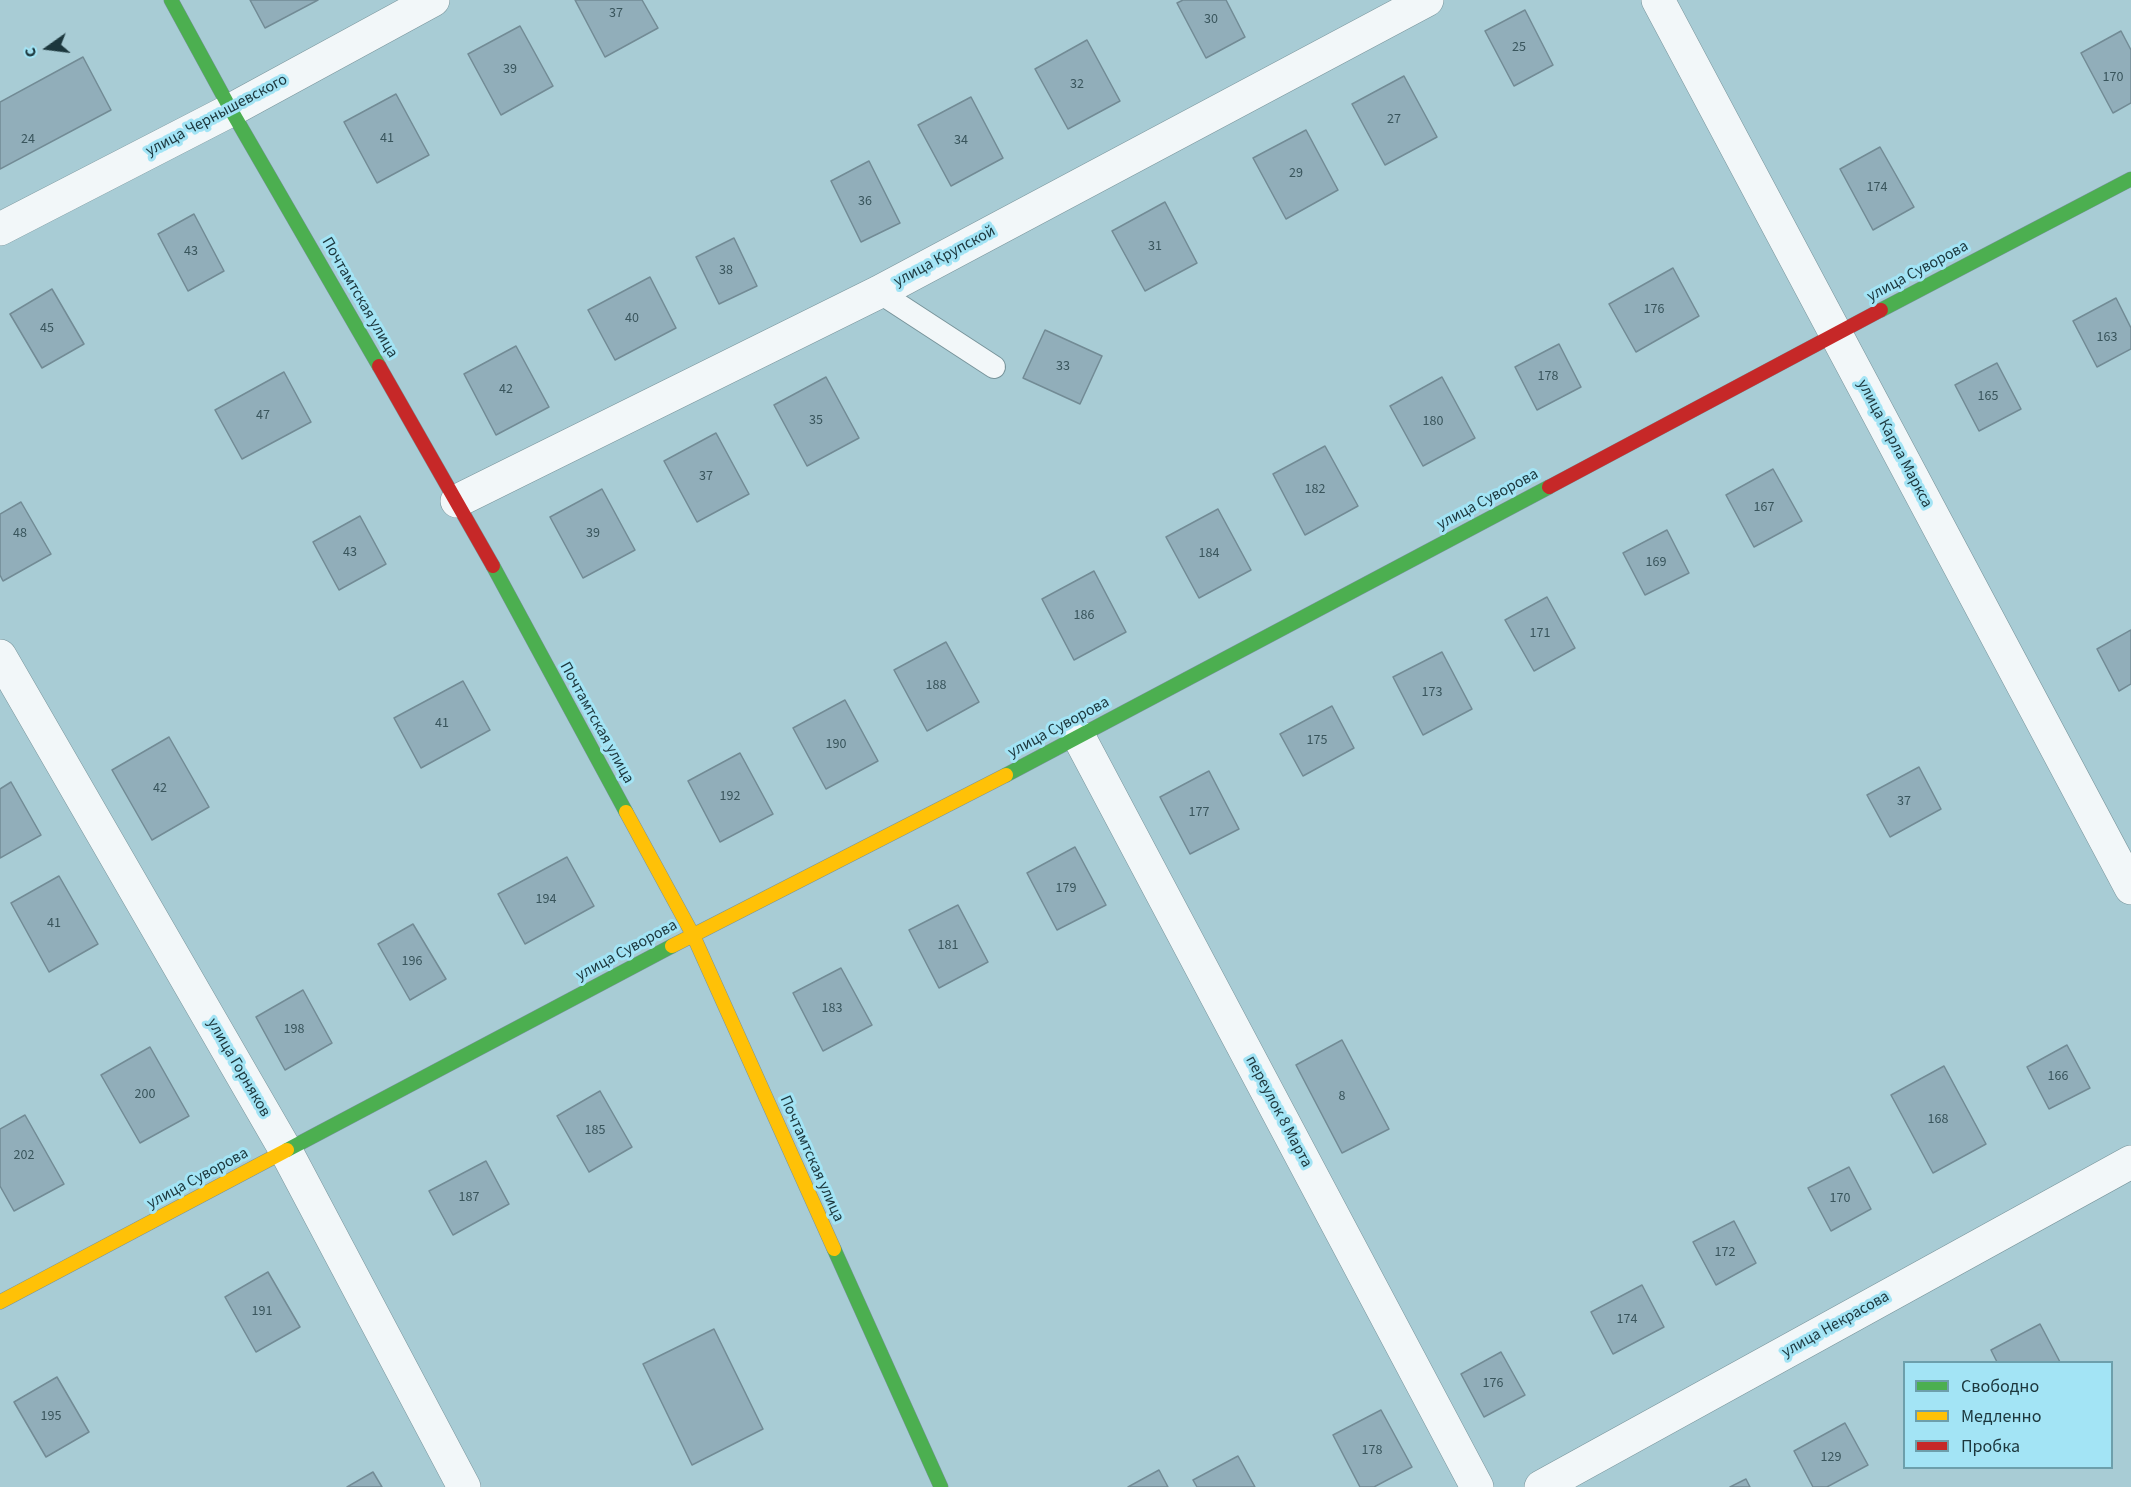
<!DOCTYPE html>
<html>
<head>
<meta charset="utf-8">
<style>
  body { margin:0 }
  #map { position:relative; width:2131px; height:1487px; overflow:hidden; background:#a8ccd5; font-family:"Source Sans 3",sans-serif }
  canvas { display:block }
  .legend { position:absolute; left:1903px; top:1361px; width:210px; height:108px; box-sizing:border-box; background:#a3e4f5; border:2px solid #6d9fab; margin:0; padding:8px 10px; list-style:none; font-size:18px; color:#1c373d }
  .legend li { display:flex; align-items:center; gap:12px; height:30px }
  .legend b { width:30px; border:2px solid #6d9fab }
  .north { position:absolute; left:18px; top:18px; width:60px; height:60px; -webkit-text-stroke:4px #a3e4f5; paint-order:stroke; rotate:256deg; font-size:16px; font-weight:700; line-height:24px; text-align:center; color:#1c373d }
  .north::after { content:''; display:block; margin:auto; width:21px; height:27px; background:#1c373d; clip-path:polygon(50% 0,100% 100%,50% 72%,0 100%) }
</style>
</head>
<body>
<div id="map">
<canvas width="2131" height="1487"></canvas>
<ul class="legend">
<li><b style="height:8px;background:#4caf50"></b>Свободно</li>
<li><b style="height:8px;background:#ffc107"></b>Медленно</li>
<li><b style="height:8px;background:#c62828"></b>Пробка</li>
</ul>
<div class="north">С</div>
</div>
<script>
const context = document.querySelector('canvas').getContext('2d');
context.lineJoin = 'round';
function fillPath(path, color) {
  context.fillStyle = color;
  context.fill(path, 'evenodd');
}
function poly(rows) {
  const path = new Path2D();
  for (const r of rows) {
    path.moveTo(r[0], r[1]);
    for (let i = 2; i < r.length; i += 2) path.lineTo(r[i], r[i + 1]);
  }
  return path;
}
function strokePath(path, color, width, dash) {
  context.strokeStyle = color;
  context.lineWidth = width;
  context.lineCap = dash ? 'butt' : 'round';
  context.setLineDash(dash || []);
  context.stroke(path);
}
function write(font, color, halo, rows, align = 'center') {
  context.font = font + ' "Source Sans 3",sans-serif';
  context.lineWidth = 6;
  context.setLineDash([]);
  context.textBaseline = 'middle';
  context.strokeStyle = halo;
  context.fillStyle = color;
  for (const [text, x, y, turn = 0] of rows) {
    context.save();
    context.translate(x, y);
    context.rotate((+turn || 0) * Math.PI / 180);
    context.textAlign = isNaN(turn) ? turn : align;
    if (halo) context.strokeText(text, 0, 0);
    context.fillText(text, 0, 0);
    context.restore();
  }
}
const building = poly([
  [250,0,318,0,265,28,250,0],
  [575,0,642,0,658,28,605,57,575,0],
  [1183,0,1226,0,1245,37,1206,58,1177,3,1183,0],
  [1525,10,1553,65,1514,86,1485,31,1525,10],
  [520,26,553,86,501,115,468,54,520,26],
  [2121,31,2131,50,2131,103,2113,113,2081,53,2121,31],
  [1087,40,1120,101,1068,129,1035,69,1087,40],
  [83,57,111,110,0,169,0,102,83,57],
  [1404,76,1437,137,1385,165,1352,104,1404,76],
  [396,94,429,155,377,183,344,122,396,94],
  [971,97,1003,158,951,186,918,125,971,97],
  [1306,130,1338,190,1286,219,1253,158,1306,130],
  [1880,147,1914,207,1873,230,1840,169,1880,147],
  [869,161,900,223,861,242,831,181,869,161],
  [1165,202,1197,263,1145,291,1112,231,1165,202],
  [194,214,224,271,188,291,158,234,194,214],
  [734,238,757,286,719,304,696,257,734,238],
  [1673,268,1699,316,1636,352,1609,304,1673,268],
  [650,277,676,328,615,360,588,310,650,277],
  [52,289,84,344,42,368,10,314,52,289],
  [2116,298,2131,328,2131,349,2097,367,2073,321,2116,298],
  [1045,330,1102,356,1080,404,1023,378,1045,330],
  [1559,344,1581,387,1537,410,1515,367,1559,344],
  [516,346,549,407,496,435,464,374,516,346],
  [1997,363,2021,409,1979,431,1955,385,1997,363],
  [284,372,311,422,242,459,215,410,284,372],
  [826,377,859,438,807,466,774,405,826,377],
  [1442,377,1475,438,1423,466,1390,406,1442,377],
  [716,433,749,494,697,522,664,461,716,433],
  [1325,446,1358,506,1305,535,1273,474,1325,446],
  [1773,469,1802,521,1754,547,1726,495,1773,469],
  [602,489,635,550,583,578,550,517,602,489],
  [21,502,51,554,3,581,0,575,0,514,21,502],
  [1218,509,1251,570,1199,598,1166,537,1218,509],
  [360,516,386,564,339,590,313,542,360,516],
  [1667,530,1689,573,1645,595,1623,553,1667,530],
  [1094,571,1126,632,1074,660,1042,599,1094,571],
  [1547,597,1575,648,1534,671,1505,620,1547,597],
  [2131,630,2131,684,2119,691,2097,649,2131,630],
  [946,642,979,702,927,731,894,670,946,642],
  [1442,652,1472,709,1423,735,1393,677,1442,652],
  [463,681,490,730,421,768,394,718,463,681],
  [845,700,878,761,826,789,793,728,845,700],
  [1332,706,1354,748,1303,776,1280,734,1332,706],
  [169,737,209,807,152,840,112,770,169,737],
  [740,753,773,814,720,842,688,781,740,753],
  [1919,767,1941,809,1890,837,1867,795,1919,767],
  [1209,771,1239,829,1190,854,1160,797,1209,771],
  [11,782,41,835,0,858,0,789,11,782],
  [1075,847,1106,905,1057,930,1027,873,1075,847],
  [567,857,594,906,525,944,498,894,567,857],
  [59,876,98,944,49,972,11,903,59,876],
  [958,905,988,962,939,988,909,930,958,905],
  [413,924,446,979,410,1000,378,944,413,924],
  [841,968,872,1025,823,1051,793,993,841,968],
  [303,990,332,1043,285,1070,256,1017,303,990],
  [1342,1040,1389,1129,1342,1153,1296,1065,1342,1040],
  [2067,1045,2090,1088,2049,1109,2027,1067,2067,1045],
  [150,1047,189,1116,140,1143,101,1075,150,1047],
  [1944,1066,1986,1144,1933,1173,1891,1095,1944,1066],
  [600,1091,632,1147,589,1172,557,1116,600,1091],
  [25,1115,64,1184,14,1211,0,1186,0,1129,25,1115],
  [486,1161,509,1204,453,1235,429,1191,486,1161],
  [1849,1167,1871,1209,1831,1231,1808,1188,1849,1167],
  [1734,1221,1756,1263,1716,1285,1693,1242,1734,1221],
  [268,1272,300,1327,256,1352,225,1297,268,1272],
  [1642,1285,1664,1327,1613,1354,1591,1312,1642,1285],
  [2040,1324,2060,1362,1997,1362,1991,1350,2040,1324],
  [714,1329,763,1429,692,1465,643,1364,714,1329],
  [1501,1352,1525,1395,1484,1417,1461,1374,1501,1352],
  [57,1377,89,1432,46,1457,14,1402,57,1377],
  [1381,1410,1412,1467,1374,1487,1360,1487,1333,1435,1381,1410],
  [1845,1423,1868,1465,1827,1487,1813,1487,1794,1451,1845,1423],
  [1238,1456,1255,1487,1197,1487,1193,1480,1238,1456],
  [1159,1470,1168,1487,1128,1487,1159,1470],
  [373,1472,382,1487,347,1487,373,1472],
  [1746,1479,1750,1487,1730,1487,1746,1479]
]);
const lane = poly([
  [879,292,994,367]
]);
const street = poly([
  [1658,0,2131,888],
  [0,229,231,110,433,0],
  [457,501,879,292,1427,0],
  [0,656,286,1151,464,1487],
  [1079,737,1477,1487],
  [1541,1487,2131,1162]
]);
const fast = poly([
  [171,0,231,110,379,366],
  [1881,310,2131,179],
  [493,566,626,812],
  [1006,775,1549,487],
  [287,1150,672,946],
  [834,1249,941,1487]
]);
const slow = poly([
  [626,812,693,935,834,1249],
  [672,946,1006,775],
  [0,1302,287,1150]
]);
const jam = poly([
  [379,366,493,566],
  [1549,487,1881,310]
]);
const numberNames = [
  ["37",616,14],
  ["30",1211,20],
  ["25",1519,48],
  ["39",510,70],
  ["170",2113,78],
  ["32",1077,85],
  ["27",1394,120],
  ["41",387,139],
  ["24",28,140],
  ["34",961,141],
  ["29",1296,174],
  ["174",1877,188],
  ["36",865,202],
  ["31",1155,247],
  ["43",191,252],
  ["38",726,271],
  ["176",1654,310],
  ["40",632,319],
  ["45",47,329],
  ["163",2107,338],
  ["33",1063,367],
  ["178",1548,377],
  ["42",506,390],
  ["165",1988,397],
  ["47",263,416],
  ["35",816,421],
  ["180",1433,422],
  ["37",706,477],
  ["182",1315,490],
  ["167",1764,508],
  ["48",20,534],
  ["39",593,534],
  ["43",350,553],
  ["184",1209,554],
  ["169",1656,563],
  ["186",1084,616],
  ["171",1540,634],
  ["188",936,686],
  ["173",1432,693],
  ["41",442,724],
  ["175",1317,741],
  ["190",836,745],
  ["42",160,789],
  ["192",730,797],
  ["37",1904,802],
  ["177",1199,813],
  ["179",1066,889],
  ["194",546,900],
  ["41",54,924],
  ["181",948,946],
  ["196",412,962],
  ["183",832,1009],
  ["198",294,1030],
  ["166",2058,1077],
  ["200",145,1095],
  ["8",1342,1097],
  ["168",1938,1120],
  ["185",595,1131],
  ["202",24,1156],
  ["187",469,1198],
  ["170",1840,1199],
  ["172",1725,1253],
  ["191",262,1312],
  ["174",1627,1320],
  ["176",1493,1384],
  ["195",51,1417],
  ["178",1372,1451],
  ["129",1831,1458]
];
const streetNames = [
  ["улица Чернышевского",217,116,-28],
  ["улица Крупской",945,257,-28],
  ["улица Суворова",1918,272,-28],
  ["Почтамтская улица",359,298,60],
  ["улица Карла Маркса",1894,444,62],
  ["улица Суворова",1488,500,-28],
  ["Почтамтская улица",596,723,61],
  ["улица Суворова",1059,728,-28],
  ["улица Суворова",627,951,-28],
  ["улица Горняков",238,1068,60],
  ["переулок 8 Марта",1278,1112,62],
  ["Почтамтская улица",811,1159,66],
  ["улица Суворова",198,1179,-28],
  ["улица Некрасова",1836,1325,-29]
];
fillPath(building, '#91aeba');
strokePath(building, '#728b95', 1.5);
strokePath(lane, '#78949b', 24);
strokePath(street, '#78949b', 34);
strokePath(fast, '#78949b', 15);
strokePath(slow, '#78949b', 15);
strokePath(jam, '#78949b', 15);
strokePath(lane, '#f2f7f9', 22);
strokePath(street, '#f2f7f9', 33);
strokePath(fast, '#4caf50', 14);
strokePath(slow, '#ffc107', 14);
strokePath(jam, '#c62828', 14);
write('14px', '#39555c', null, numberNames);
write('16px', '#1c373d', '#a3e4f5', streetNames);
</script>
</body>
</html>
